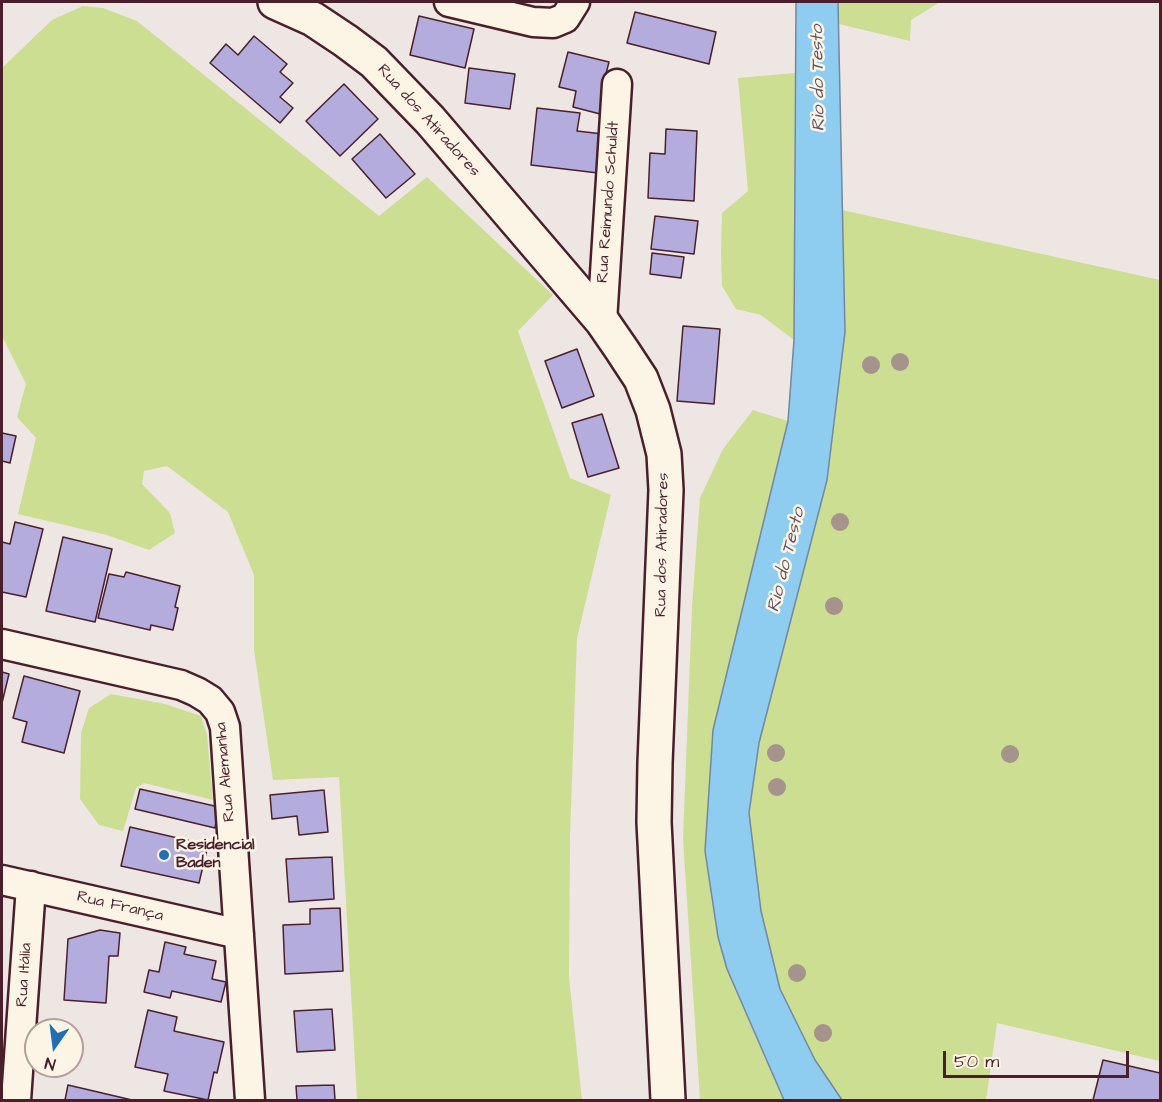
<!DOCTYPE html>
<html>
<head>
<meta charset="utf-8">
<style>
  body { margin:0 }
  #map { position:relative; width:1162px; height:1102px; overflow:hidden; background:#eee6e3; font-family:"Architects Daughter",sans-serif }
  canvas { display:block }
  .frame { position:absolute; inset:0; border:3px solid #4a1f2b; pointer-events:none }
  .north { position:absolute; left:24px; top:1018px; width:60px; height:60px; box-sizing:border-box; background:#fcf5e5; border:2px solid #b59f9b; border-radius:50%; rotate:194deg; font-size:16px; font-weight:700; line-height:24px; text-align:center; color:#4a1f2b }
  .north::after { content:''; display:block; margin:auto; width:21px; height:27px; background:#1f6fb2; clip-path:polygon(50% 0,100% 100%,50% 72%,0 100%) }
  .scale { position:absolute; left:943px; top:1051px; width:186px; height:27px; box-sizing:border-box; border:3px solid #4a1f2b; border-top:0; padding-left:8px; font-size:18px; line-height:21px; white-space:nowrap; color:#4a1f2b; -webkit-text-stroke:4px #fcf5e5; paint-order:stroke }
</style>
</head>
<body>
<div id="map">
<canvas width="1162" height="1102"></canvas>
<div class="frame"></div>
<div class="north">N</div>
<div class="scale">50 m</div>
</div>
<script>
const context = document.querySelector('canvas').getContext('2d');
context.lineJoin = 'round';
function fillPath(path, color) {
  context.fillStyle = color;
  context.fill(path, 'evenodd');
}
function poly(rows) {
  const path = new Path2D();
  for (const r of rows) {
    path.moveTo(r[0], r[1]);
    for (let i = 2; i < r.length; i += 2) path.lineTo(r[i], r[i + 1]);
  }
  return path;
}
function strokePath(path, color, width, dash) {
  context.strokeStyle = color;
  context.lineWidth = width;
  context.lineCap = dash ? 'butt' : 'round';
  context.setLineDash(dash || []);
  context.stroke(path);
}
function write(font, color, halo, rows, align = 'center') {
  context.font = font + ' "Architects Daughter",sans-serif';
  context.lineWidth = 5;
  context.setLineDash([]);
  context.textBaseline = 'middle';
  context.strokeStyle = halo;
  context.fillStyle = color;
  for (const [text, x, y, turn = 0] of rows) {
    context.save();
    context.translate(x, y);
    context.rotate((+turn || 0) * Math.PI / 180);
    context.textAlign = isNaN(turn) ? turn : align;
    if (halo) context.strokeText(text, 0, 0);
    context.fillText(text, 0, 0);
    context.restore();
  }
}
const green = poly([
  [838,2,938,2,937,4,911,20,910,41,839,24],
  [83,6,103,8,137,21,379,216,427,177,553,295,518,331,570,478,611,495,577,638,570,836,569,977,582,1100,357,1100,339,777,273,780,254,650,254,575,228,512,167,466,144,471,142,484,170,513,175,533,149,550,107,535,18,514,36,438,17,417,26,384,2,336,2,68,52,20],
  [795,73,794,340,761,315,736,309,722,286,721,254,722,213,748,191,738,78],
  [842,210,1160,280,1160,1061,997,1023,986,1100,842,1100,815,1060,780,989,761,911,749,813,759,743,827,480,845,332],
  [753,410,788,421,713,730,705,851,718,937,727,969,784,1100,700,1100,683,839,692,607,700,498,723,449],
  [111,694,165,704,201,716,207,735,213,800,144,783,136,788,123,831,99,825,80,799,81,733,89,708]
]);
const water = poly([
  [796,2,838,2,845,332,827,480,759,743,749,813,761,911,780,989,815,1060,842,1100,784,1100,727,969,718,937,705,851,713,730,788,421,794,340,796,2]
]);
const building = poly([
  [635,12,716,32,709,64,627,43,635,12],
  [419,16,474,29,465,68,410,55,419,16],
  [254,36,287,64,280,72,293,83,280,97,293,108,280,123,210,63,226,44,238,55,254,36],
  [568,52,609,62,601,93,609,95,604,115,573,107,576,91,559,87,568,52],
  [469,68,515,74,510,109,465,103,469,68],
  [344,84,378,119,340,156,306,121,344,84],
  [537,108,580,113,577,131,603,134,598,173,531,165,537,108],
  [666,129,697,131,694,201,648,198,650,153,665,154,666,129],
  [380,134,415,174,386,198,352,159,380,134],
  [655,216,698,221,694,254,651,249,655,216],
  [652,253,684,257,681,278,650,274,652,253],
  [683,326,720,329,714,404,677,401,683,326],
  [577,349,594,396,562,408,545,361,577,349],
  [602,414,619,468,588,477,572,423,602,414],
  [2,433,16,436,10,463,2,461,2,433],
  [15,522,43,529,26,597,2,592,2,542,10,544,15,522],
  [63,537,112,549,95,622,46,611,63,537],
  [126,572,180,586,175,607,178,608,173,630,151,625,150,630,98,618,109,574,124,577,126,572],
  [2,672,9,674,2,703,2,672],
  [24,676,80,691,64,753,22,742,27,722,13,718,24,676],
  [140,789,219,807,215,828,135,809,140,789],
  [324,790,328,832,299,835,297,816,272,819,270,795,324,790],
  [130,827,208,845,199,883,121,866,130,827],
  [332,857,334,899,289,902,286,859,332,857],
  [340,908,343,971,285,974,283,925,310,924,310,909,340,908],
  [100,930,120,933,118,956,109,956,106,1003,64,1000,68,939,100,930],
  [165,942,186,947,184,954,216,961,212,979,226,982,221,1002,172,991,170,998,144,992,149,970,159,972,165,942],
  [332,1009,335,1050,297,1052,294,1011,332,1009],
  [148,1010,177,1017,174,1031,224,1042,217,1073,214,1072,208,1100,164,1091,168,1074,135,1067,148,1010],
  [1103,1060,1160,1073,1160,1100,1093,1100,1103,1060],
  [68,1085,132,1100,65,1100,68,1085],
  [334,1085,335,1100,297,1100,296,1086,334,1085]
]);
const minor = poly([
  [449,2,533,22,553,23,565,18,575,2],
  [602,321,617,84],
  [2,644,181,685,197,692,210,700,220,712,225,727,250,1100],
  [2,880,239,934],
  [16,1100,31,886]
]);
const tertiary = poly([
  [275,2,313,19,346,41,374,62,430,120,602,321,622,350,641,379,653,410,664,454,666,490,655,763,654,822,668,1100]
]);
const trees = [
  [900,362],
  [871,365],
  [840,522],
  [834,606],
  [776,753],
  [1010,754],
  [777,787],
  [797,973],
  [823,1033]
];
const markers = [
  [164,855,6,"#1f6fb2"]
];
const streetNames = [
  ["Rua dos Atiradores",428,121,48],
  ["Rua Reimundo Schuldt",609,202,-86],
  ["Rua dos Atiradores",663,545,-89],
  ["Rua Alemanha",226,772,-95],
  ["Rua França",120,907,13],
  ["Rua Itália",25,975,-86]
];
const poiNames = [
  ["Residencial",176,846],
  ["Baden",176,864]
];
const waterNames = [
  ["Rio do Testo",819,78,-91],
  ["Rio do Testo",787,560,-76]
];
fillPath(green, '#ccde92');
fillPath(water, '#8ecdef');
strokePath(water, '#7387a1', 1.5);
fillPath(building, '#b4acdd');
strokePath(building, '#4a1f2b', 1.5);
strokePath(minor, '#4a1f2b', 33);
strokePath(tertiary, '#4a1f2b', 38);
strokePath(minor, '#fcf5e5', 28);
strokePath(tertiary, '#fcf5e5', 33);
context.fillStyle = '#a5938c';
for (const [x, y] of trees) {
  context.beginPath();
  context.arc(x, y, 9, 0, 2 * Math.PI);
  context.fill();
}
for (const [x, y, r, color] of markers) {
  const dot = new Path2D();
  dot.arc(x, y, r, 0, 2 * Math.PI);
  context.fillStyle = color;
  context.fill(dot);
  strokePath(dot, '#fcf5e5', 2);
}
write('16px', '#4a1f2b', '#fcf5e5', streetNames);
write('bold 16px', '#4a1f2b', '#fcf5e5', poiNames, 'left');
write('italic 18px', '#5e5366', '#fcf5e5', waterNames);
</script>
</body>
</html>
